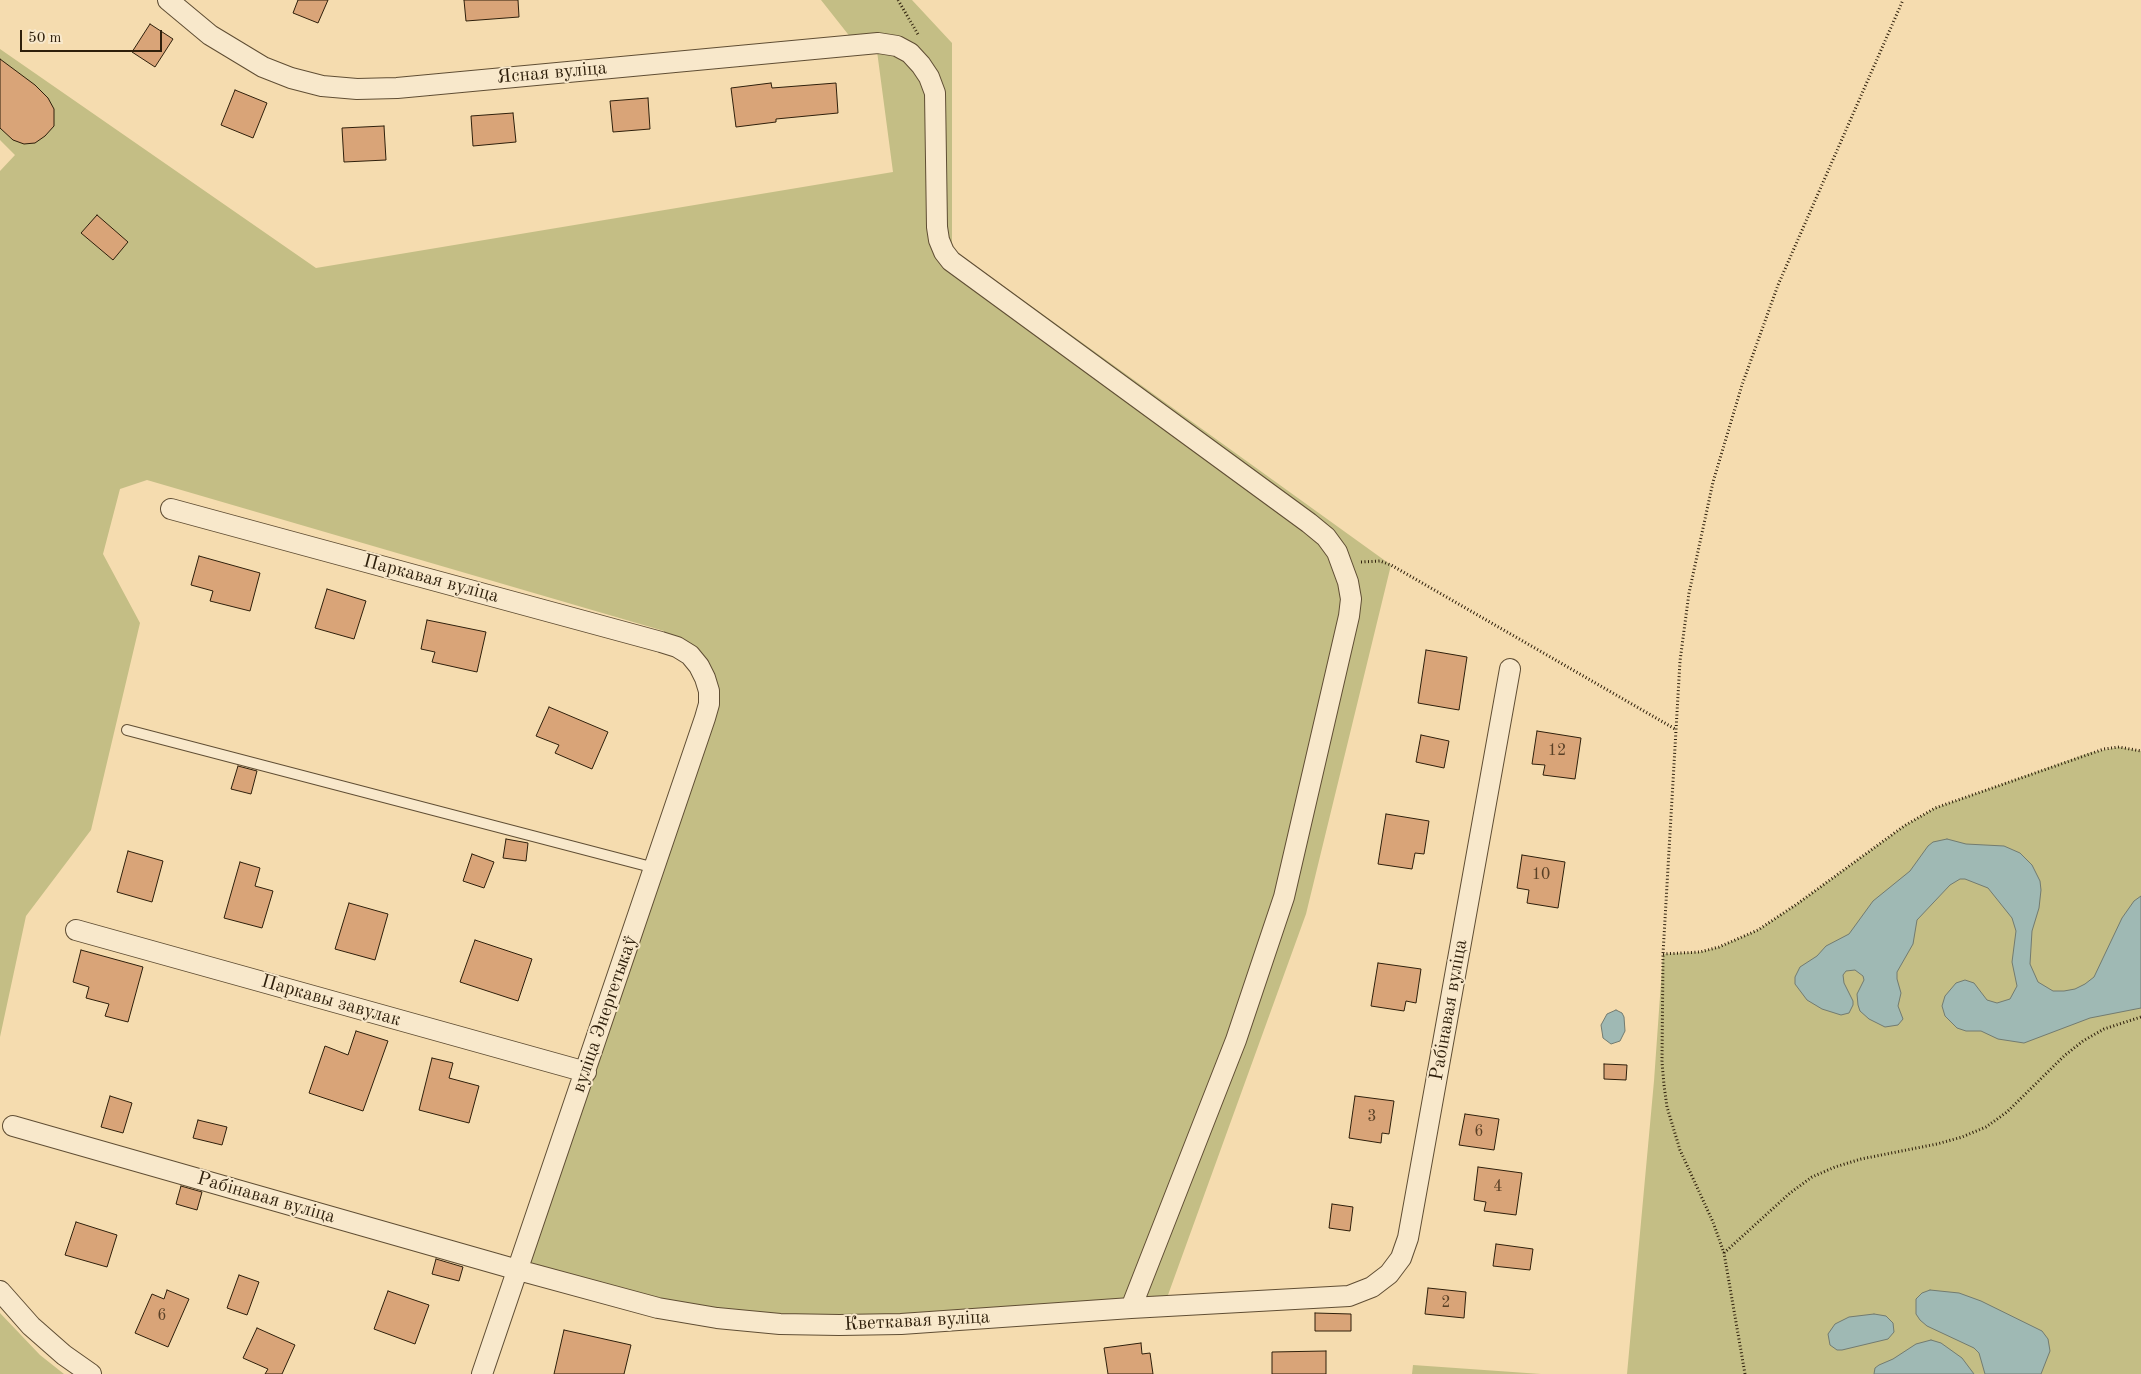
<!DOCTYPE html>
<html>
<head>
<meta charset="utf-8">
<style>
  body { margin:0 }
  #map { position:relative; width:2141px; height:1374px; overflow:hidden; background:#f5dcaf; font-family:"Old Standard TT",serif }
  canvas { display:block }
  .scale { position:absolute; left:20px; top:30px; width:142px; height:22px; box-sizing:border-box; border:2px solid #2e1f0b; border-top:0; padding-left:6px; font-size:15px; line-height:18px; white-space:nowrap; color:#2e1f0b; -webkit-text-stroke:4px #f8e8cb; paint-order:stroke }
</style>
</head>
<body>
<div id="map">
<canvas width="2141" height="1374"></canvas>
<div class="scale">50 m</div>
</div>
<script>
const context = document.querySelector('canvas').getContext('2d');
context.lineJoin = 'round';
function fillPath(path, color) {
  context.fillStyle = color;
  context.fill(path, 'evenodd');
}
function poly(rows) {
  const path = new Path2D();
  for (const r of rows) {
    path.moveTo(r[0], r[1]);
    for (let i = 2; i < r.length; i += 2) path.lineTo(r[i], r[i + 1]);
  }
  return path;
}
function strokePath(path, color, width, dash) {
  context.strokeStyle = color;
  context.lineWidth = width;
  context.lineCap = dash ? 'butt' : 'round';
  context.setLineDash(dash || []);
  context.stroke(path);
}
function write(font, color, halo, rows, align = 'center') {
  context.font = font + ' "Old Standard TT",serif';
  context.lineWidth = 4;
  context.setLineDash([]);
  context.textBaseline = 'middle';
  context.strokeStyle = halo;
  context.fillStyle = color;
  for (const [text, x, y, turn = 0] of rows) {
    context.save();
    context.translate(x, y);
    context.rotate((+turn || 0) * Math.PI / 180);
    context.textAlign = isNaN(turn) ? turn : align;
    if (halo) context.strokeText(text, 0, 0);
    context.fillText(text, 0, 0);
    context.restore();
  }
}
const green = poly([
  [821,0,912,0,952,43,952,249,1391,565,1306,914,1164,1306,780,1324,518,1270,705,718,705,678,661,642,664,631,147,480,120,489,103,554,140,623,91,830,26,916,0,1037,0,171,15,155,0,140,0,49,316,268,893,172,875,36,851,38],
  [2119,747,2141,751,2141,1374,1627,1374,1654,1081,1663,954,1700,952,1719,947,1758,930,1797,904,1904,826,1935,808,2089,753],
  [0,1313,40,1355,64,1374,0,1374],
  [1413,1365,1541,1374,1412,1374]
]);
const water = poly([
  [1947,839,1966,844,2004,846,2020,853,2032,865,2040,881,2041,890,2039,908,2032,931,2030,964,2038,982,2053,991,2064,991,2075,989,2085,984,2094,977,2122,918,2134,901,2141,896,2141,1008,2090,1018,2024,1043,1998,1039,1981,1031,1966,1031,1957,1028,1945,1016,1942,1006,1945,996,1956,983,1965,980,1974,983,1987,1000,1997,1003,2010,999,2017,986,2012,962,2016,931,2012,918,1988,888,1965,879,1960,879,1950,885,1917,920,1913,944,1897,972,1897,979,1901,993,1898,1006,1903,1019,1898,1025,1885,1027,1869,1019,1860,1011,1858,1005,1857,994,1864,980,1863,976,1855,970,1846,971,1843,975,1844,983,1853,1001,1853,1005,1849,1013,1841,1015,1822,1009,1807,1000,1795,984,1795,977,1800,967,1817,956,1826,946,1849,934,1873,901,1910,871,1928,846,1933,842,1947,839],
  [1616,1010,1622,1013,1624,1017,1625,1031,1620,1041,1611,1044,1603,1038,1601,1025,1607,1014,1616,1010],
  [1930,1290,1959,1293,1981,1301,2042,1331,2048,1339,2050,1351,2041,1374,1985,1374,1979,1353,1974,1348,1927,1326,1920,1320,1916,1314,1916,1299,1922,1293,1930,1290],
  [1874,1314,1886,1316,1893,1323,1894,1332,1888,1339,1842,1350,1837,1350,1830,1345,1828,1334,1835,1324,1849,1317,1874,1314],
  [1931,1340,1941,1343,1962,1358,1974,1374,1874,1374,1875,1368,1879,1365,1893,1359,1916,1344,1931,1340]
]);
const building = poly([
  [298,0,328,0,318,23,293,13,298,0],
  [464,0,518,0,519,17,466,21,464,0],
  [150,24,173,39,155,67,132,52,150,24],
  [0,59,35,85,48,98,54,109,54,126,45,136,35,143,24,144,13,140,0,128,0,59],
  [771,83,772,88,836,83,838,113,776,119,776,122,736,127,731,88,771,83],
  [235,90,267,103,253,138,221,125,235,90],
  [648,98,650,129,613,132,610,101,648,98],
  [513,113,516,142,473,146,471,116,513,113],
  [384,126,386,160,344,162,342,128,384,126],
  [97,215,128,242,113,260,81,233,97,215],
  [199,556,260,573,250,611,210,601,213,591,191,585,199,556],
  [327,589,366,601,354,639,315,628,327,589],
  [427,620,486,632,477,672,432,662,435,652,421,649,427,620],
  [1426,650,1467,657,1459,710,1418,703,1426,650],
  [549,707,608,732,592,769,555,753,559,745,536,736,549,707],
  [1537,731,1581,738,1575,779,1543,775,1545,765,1532,764,1537,731],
  [1421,735,1449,741,1444,768,1416,762,1421,735],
  [238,766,257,771,251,794,231,789,238,766],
  [1386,814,1429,821,1424,854,1415,853,1412,869,1378,864,1386,814],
  [506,839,528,843,526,861,503,858,506,839],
  [128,851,163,861,152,902,117,892,128,851],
  [472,854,494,862,484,888,463,881,472,854],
  [1522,855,1565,862,1558,908,1527,903,1529,890,1517,888,1522,855],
  [240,862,260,868,255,886,273,891,262,928,224,918,240,862],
  [349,903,388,914,375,960,335,949,349,903],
  [475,940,532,959,518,1001,460,982,475,940],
  [81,950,143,967,128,1022,105,1016,109,1004,86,998,89,987,73,982,81,950],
  [1378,963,1421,969,1416,1003,1406,1001,1404,1011,1371,1006,1378,963],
  [356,1031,388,1041,363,1111,309,1093,325,1046,348,1055,356,1031],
  [432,1058,453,1063,449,1078,479,1086,469,1123,419,1110,432,1058],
  [1604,1064,1627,1065,1626,1080,1604,1079,1604,1064],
  [110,1096,132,1103,123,1133,101,1127,110,1096],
  [1355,1096,1394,1101,1389,1134,1382,1133,1381,1143,1349,1138,1355,1096],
  [1465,1114,1499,1119,1494,1150,1459,1145,1465,1114],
  [198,1120,227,1127,222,1145,193,1138,198,1120],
  [1478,1167,1522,1173,1516,1215,1484,1211,1486,1202,1474,1200,1478,1167],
  [181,1186,202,1192,197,1210,176,1204,181,1186],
  [1332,1204,1353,1207,1350,1231,1329,1228,1332,1204],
  [76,1222,117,1235,107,1267,65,1255,76,1222],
  [1496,1244,1533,1249,1530,1270,1493,1266,1496,1244],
  [436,1259,463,1267,459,1281,432,1274,436,1259],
  [239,1275,259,1282,247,1315,227,1308,239,1275],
  [1428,1288,1466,1292,1464,1318,1425,1314,1428,1288],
  [167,1290,189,1299,168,1347,135,1333,152,1294,164,1299,167,1290],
  [388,1291,429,1305,415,1344,374,1329,388,1291],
  [1315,1313,1351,1314,1351,1331,1315,1331,1315,1313],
  [257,1328,295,1345,282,1374,265,1374,268,1369,243,1358,257,1328],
  [564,1330,631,1345,624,1374,554,1374,564,1330],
  [1141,1343,1142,1354,1150,1353,1153,1374,1108,1374,1104,1348,1141,1343],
  [1326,1351,1326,1374,1272,1374,1272,1352,1326,1351]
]);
const path = poly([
  [898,0,919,36],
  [1361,562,1380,561,1391,565,1675,729],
  [1663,954,1700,952,1719,947,1758,930,1797,904,1904,826,1935,808,2104,749,2119,747,2141,751],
  [1724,1253,1790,1193,1812,1177,1835,1167,1861,1159,1937,1144,1962,1137,1986,1127,2007,1112,2064,1056,2083,1041,2104,1029,2141,1017],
  [1745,1374,1724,1253,1713,1222,1680,1150,1667,1107,1664,1085,1662,1062,1663,954,1680,661,1689,593,1713,482,1742,385,1778,285,1903,0]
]);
const lane = poly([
  [127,730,655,868]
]);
const street = poly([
  [168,0,210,35,263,67,291,78,322,86,357,89,397,88,878,43,897,46,910,53,921,65,929,77,935,93,937,227,939,240,944,252,951,261,1309,523,1326,537,1337,552,1348,582,1351,599,1349,616,1284,897,1236,1040,1131,1308],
  [171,509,661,642,677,647,690,655,699,666,705,678,709,691,709,704,705,718,482,1374],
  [76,930,586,1072],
  [13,1126,518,1270,658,1308,717,1318,780,1324,839,1325,901,1324,1131,1308,1349,1296,1372,1287,1389,1274,1401,1258,1408,1238,1510,669],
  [0,1291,31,1326,64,1355,91,1374]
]);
const numberNames = [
  ["12",1557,751],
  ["10",1541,875],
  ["3",1372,1117],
  ["6",1479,1132],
  ["4",1498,1187],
  ["2",1446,1303],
  ["6",162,1316]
];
const streetNames = [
  ["Ясная вуліца",552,73,-5],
  ["Паркавая вуліца",431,579,15],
  ["Паркавы завулак",331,1001,16],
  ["Рабінавая вуліца",1449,1010,-80],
  ["вуліца Энергетыкаў",605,1014,-71],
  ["Рабінавая вуліца",266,1198,16],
  ["Кветкавая вуліца",917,1321,-3]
];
fillPath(green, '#c4be85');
fillPath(water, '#9fb9b4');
strokePath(water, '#727b70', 1);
fillPath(building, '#d9a478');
strokePath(building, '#2e1f0b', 1);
strokePath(lane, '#604e34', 12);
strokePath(street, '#604e34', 22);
strokePath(path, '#2e1f0b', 3, [1, 2.5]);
strokePath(lane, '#f8e8cb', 10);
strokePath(street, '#f8e8cb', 20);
write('16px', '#594026', null, numberNames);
write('19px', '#2e1f0b', '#f8e8cb', streetNames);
</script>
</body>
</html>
